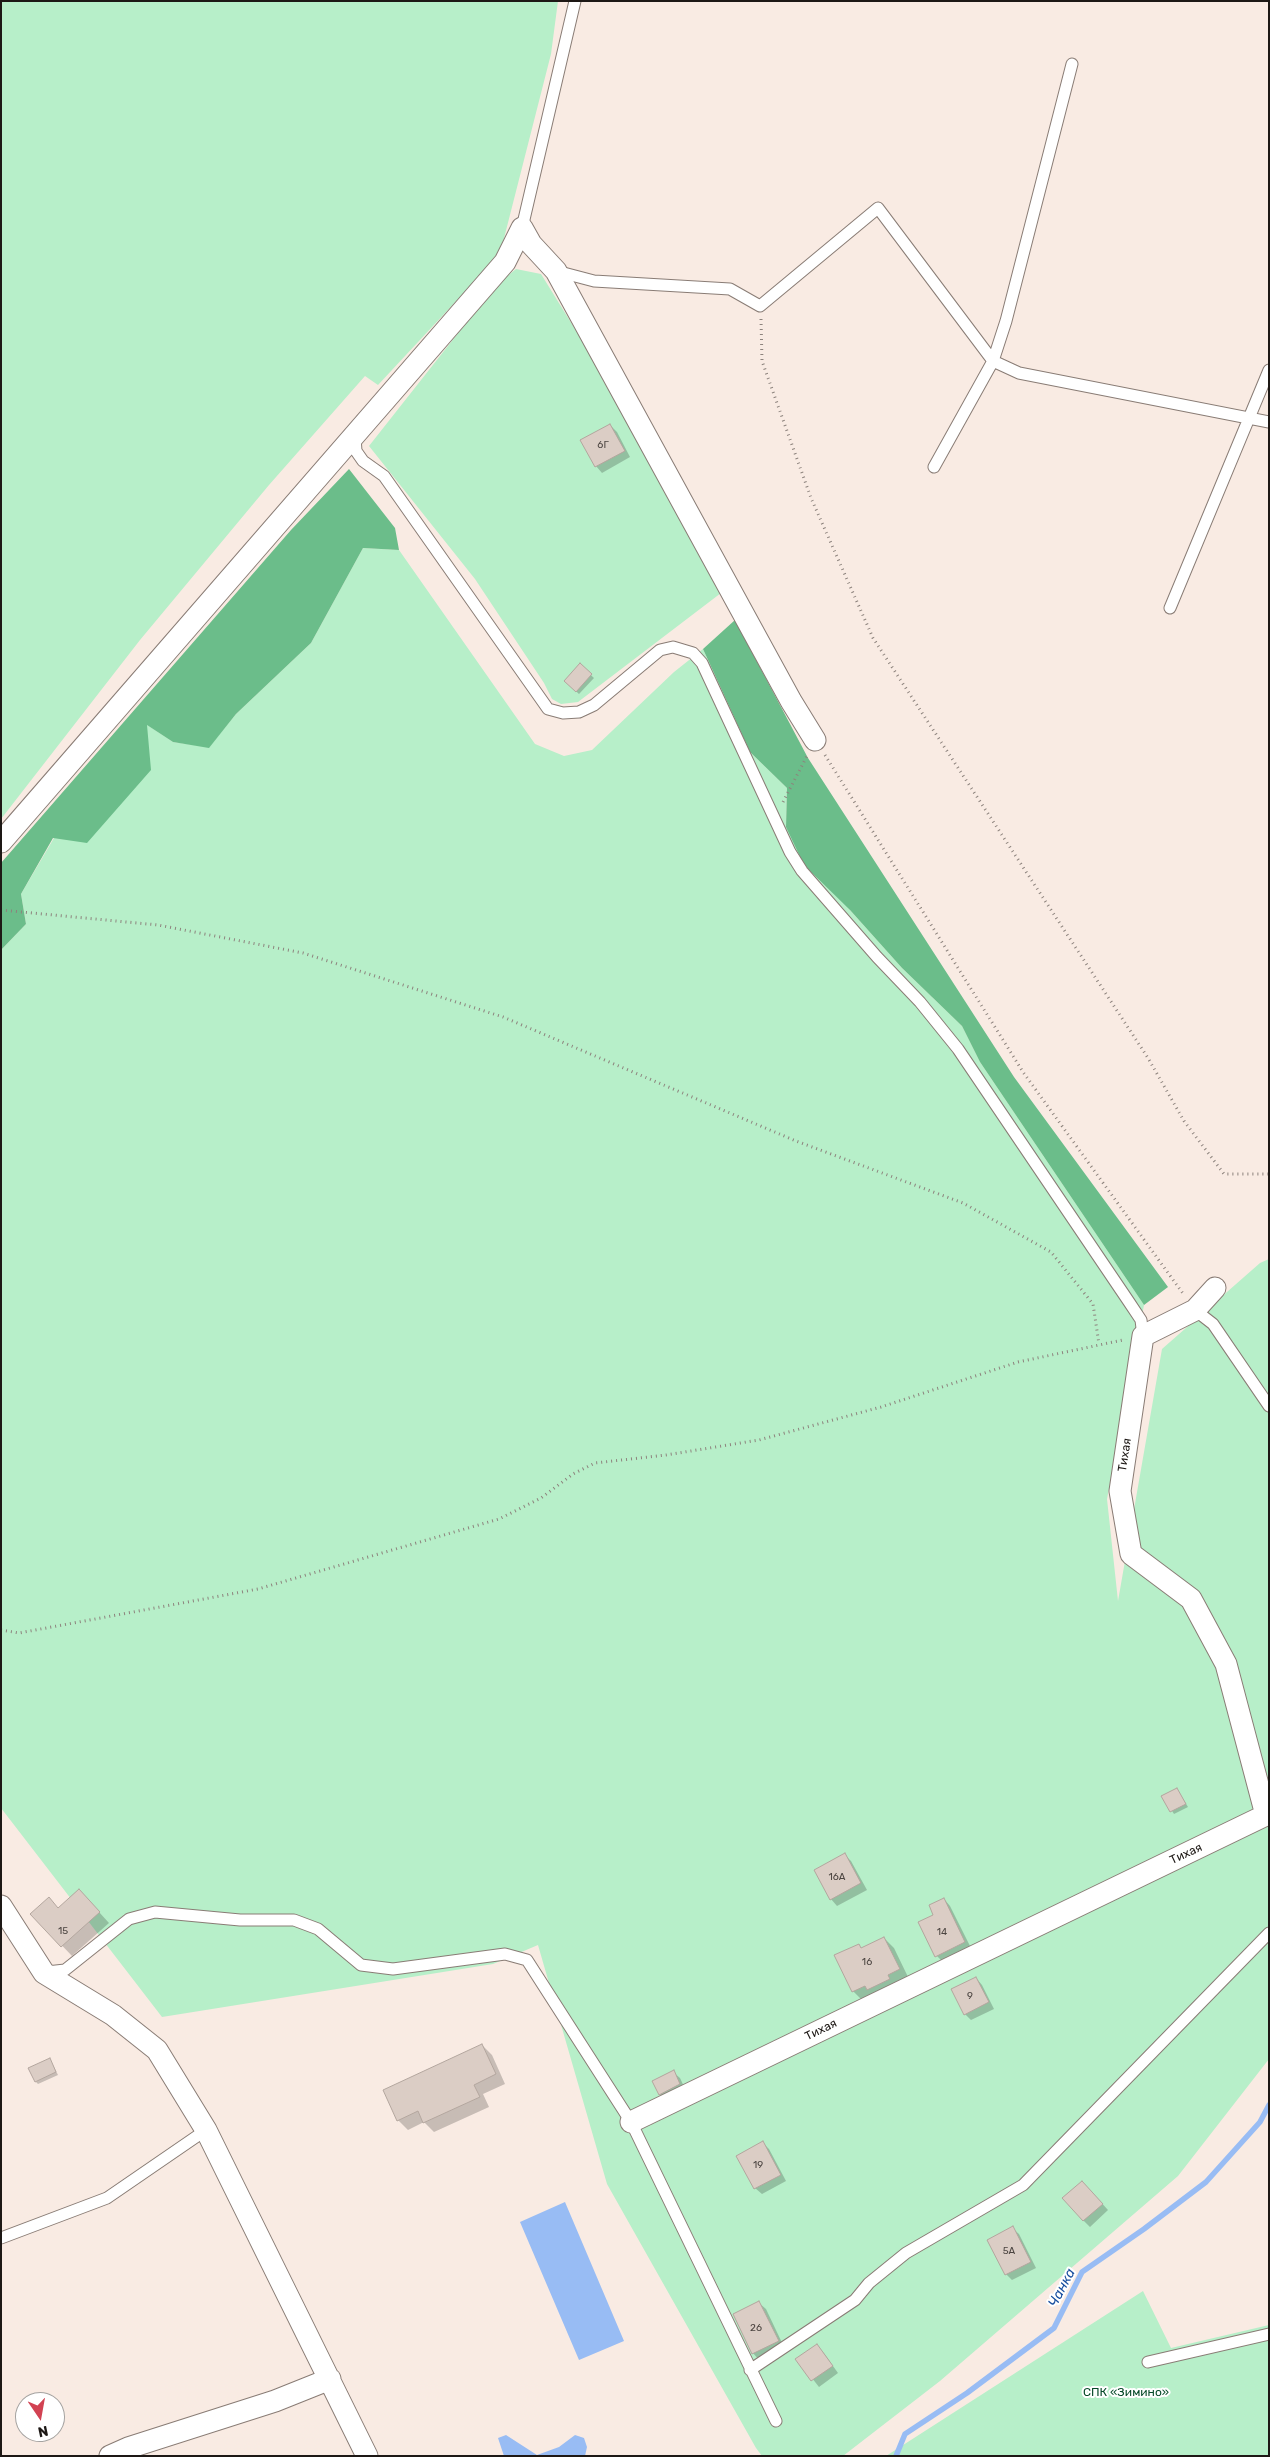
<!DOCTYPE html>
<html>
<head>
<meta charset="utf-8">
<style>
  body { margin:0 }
  #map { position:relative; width:1270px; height:2457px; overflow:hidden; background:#f9ebe3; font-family:Rubik,sans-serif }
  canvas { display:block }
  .frame { position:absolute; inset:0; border:2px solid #1d1815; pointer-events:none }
  .north { position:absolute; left:15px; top:2392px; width:50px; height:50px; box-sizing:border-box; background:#fff; border:1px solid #a5a3a1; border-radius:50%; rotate:168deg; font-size:14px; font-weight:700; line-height:20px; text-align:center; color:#1d1815 }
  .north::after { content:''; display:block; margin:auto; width:18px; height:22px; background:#d24252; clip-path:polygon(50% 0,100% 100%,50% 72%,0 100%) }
</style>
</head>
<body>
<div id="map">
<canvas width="1270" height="2457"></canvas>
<div class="frame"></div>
<div class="north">N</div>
</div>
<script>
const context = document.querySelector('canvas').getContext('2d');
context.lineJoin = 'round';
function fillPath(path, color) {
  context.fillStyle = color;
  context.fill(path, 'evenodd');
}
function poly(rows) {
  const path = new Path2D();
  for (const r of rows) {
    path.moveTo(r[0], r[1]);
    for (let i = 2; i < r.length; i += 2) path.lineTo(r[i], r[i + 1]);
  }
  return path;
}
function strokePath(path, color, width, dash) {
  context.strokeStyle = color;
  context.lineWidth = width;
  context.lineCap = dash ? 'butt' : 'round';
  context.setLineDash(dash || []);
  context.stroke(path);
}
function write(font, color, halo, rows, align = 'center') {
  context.font = font + ' Rubik,sans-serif';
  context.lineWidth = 4;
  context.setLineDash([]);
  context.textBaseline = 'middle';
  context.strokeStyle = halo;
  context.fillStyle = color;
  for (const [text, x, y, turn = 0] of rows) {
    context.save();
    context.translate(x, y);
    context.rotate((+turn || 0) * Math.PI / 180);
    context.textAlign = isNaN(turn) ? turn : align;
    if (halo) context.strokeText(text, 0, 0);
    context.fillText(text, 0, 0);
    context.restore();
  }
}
const green = poly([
  [1,1,558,1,551,54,500,254,378,385,365,376,269,485,140,640,1,819],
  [516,269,541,274,601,371,721,593,578,702,561,704,552,699,544,683,475,579,369,446,496,285],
  [363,548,399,550,535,744,564,756,592,750,674,672,703,649,750,752,787,788,786,827,850,910,902,968,962,1026,980,1062,1144,1305,1107,1499,1118,1601,1162,1349,1260,1263,1269,1259,1269,2059,1178,2176,940,2381,843,2456,762,2456,756,2448,607,2184,538,1945,493,1964,162,2017,1,1808,1,950,26,924,21,894,54,838,146,724,173,742,209,747,236,714,311,643],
  [1143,2291,1171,2348,1269,2325,1269,2456,886,2456]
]);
const forest = poly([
  [349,469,395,528,399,550,363,548,311,643,236,714,209,748,173,742,147,725,151,770,87,843,53,838,21,894,26,924,1,950,1,863,291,530],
  [735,620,808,758,1014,1077,1168,1287,1144,1305,980,1062,962,1026,902,968,850,910,804,865,786,827,787,788,750,752,703,649]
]);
const water = poly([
  [565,2202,624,2341,579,2360,520,2222],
  [506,2435,537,2455,559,2447,575,2435,584,2438,587,2447,585,2456,504,2456,498,2438]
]);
const shadow = poly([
  [610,425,617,432,630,457,602,473,596,466],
  [580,665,594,678,579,694,565,681],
  [1177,1789,1188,1807,1174,1814,1163,1796],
  [845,1855,851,1861,867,1890,837,1906,831,1899],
  [944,1899,950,1906,971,1948,943,1962,937,1956,935,1915],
  [88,1900,109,1923,72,1956,32,1914],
  [884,1938,894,1948,909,1979,863,2001,853,1991,858,1945,862,1949],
  [976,1978,982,1985,994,2009,971,2020,965,2014],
  [482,2045,492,2055,505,2084,483,2094,489,2107,434,2132,424,2122,408,2130,398,2120],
  [50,2059,58,2075,38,2084,36,2082],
  [673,2072,680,2078,686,2091,666,2100,660,2094],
  [762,2142,769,2149,786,2181,762,2194,755,2188],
  [1088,2188,1108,2210,1090,2227,1083,2220],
  [1012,2228,1019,2234,1036,2268,1012,2280,1006,2274],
  [759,2303,766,2309,784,2347,759,2360,753,2353],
  [823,2352,838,2373,819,2387,797,2359]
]);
const stream = poly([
  [896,2456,905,2434,967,2393,1054,2328,1082,2272,1144,2229,1206,2182,1260,2122,1269,2105]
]);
const building = poly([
  [610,424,625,451,595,467,580,440,610,424],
  [580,663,592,674,576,692,564,681,580,663],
  [1177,1788,1186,1804,1170,1812,1161,1796,1177,1788],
  [845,1853,861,1883,830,1900,814,1870,845,1853],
  [79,1889,100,1912,61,1947,30,1914,49,1897,58,1908,79,1889],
  [944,1898,965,1942,935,1957,918,1922,933,1915,929,1905,944,1898],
  [884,1937,900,1969,888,1975,890,1979,867,1990,865,1986,852,1992,834,1955,859,1944,861,1948,884,1937],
  [976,1977,989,2002,964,2015,951,1989,976,1977],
  [482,2044,496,2074,474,2085,480,2097,423,2123,418,2111,397,2121,383,2090,482,2044],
  [50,2058,56,2072,35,2082,28,2068,50,2058],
  [674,2070,680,2084,659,2095,652,2081,674,2070],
  [763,2141,781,2175,754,2189,736,2156,763,2141],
  [1082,2181,1103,2204,1083,2221,1062,2198,1082,2181],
  [1013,2226,1031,2262,1005,2275,987,2240,1013,2226],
  [759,2301,779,2341,752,2354,733,2314,759,2301],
  [817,2344,833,2366,811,2381,795,2359,817,2344]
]);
const path = poly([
  [761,319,762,361,811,498,873,638,1148,1058,1184,1121,1224,1174,1269,1174],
  [825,755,1023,1072,1184,1295],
  [783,802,807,756],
  [1,910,158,925,303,953,503,1017,796,1141,963,1203,1051,1252,1093,1304,1099,1344],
  [1,1630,19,1633,258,1589,499,1519,541,1498,573,1474,595,1463,666,1455,759,1440,881,1407,1018,1362,1123,1340]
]);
const service = poly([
  [522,228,575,1],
  [556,271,594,281,730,289,760,306,878,208,993,361,1019,373,1269,422],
  [355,437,356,451,363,461,384,476,548,709,563,713,579,712,594,705,660,650,673,647,693,653,702,663,790,852,802,871,877,957,920,1002,958,1049,1129,1302,1141,1320,1143,1336],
  [934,467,993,361,1006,321,1072,64],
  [1170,608,1269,370],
  [1195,1310,1213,1324,1269,1406],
  [47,1972,65,1970,129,1919,155,1912,240,1920,294,1920,318,1929,361,1965,393,1969,505,1954,527,1960,631,2122,776,2421],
  [1,2238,107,2198,206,2130],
  [1148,2362,1269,2334],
  [750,2370,855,2300,869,2283,906,2253,1023,2185,1269,1933]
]);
const minor = poly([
  [1,842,505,262,522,228,531,244,556,271,791,701,815,740],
  [1,1906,44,1973,113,2015,157,2050,206,2130,367,2456],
  [631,2122,1266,1815,1226,1664,1191,1599,1131,1554,1120,1491,1143,1336,1195,1310,1215,1288],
  [110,2456,128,2448,275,2401,330,2379]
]);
const numberNames = [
  ["6Г",603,445],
  ["16А",837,1877],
  ["15",63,1931],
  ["14",942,1932],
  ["16",867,1962],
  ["9",970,1996],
  ["19",758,2165],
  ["5А",1009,2251],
  ["26",756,2328]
];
const streetNames = [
  ["Тихая",1125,1455,-81],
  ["Тихая",1186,1854,-25],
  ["Тихая",821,2030,-26]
];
const parkNames = [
  ["СПК «Зимино»",1126,2393]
];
const waterNames = [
  ["Чанка",1062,2288,-62]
];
fillPath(green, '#b7efc9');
fillPath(forest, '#6bbd8a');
fillPath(water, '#98bcf4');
fillPath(shadow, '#0003');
strokePath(stream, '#98bcf4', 5.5);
fillPath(building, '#dbcdc5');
strokePath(building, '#b3a69e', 1);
strokePath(service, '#897c75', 13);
strokePath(minor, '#897c75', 23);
strokePath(path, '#8d837d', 3, [1, 4]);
strokePath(service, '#fff', 11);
strokePath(minor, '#fff', 21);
write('10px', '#4c4541', null, numberNames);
write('12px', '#1d1815', '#fff', streetNames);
write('12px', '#064928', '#fff', parkNames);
write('italic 14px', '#194f9f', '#fff', waterNames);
</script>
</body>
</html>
